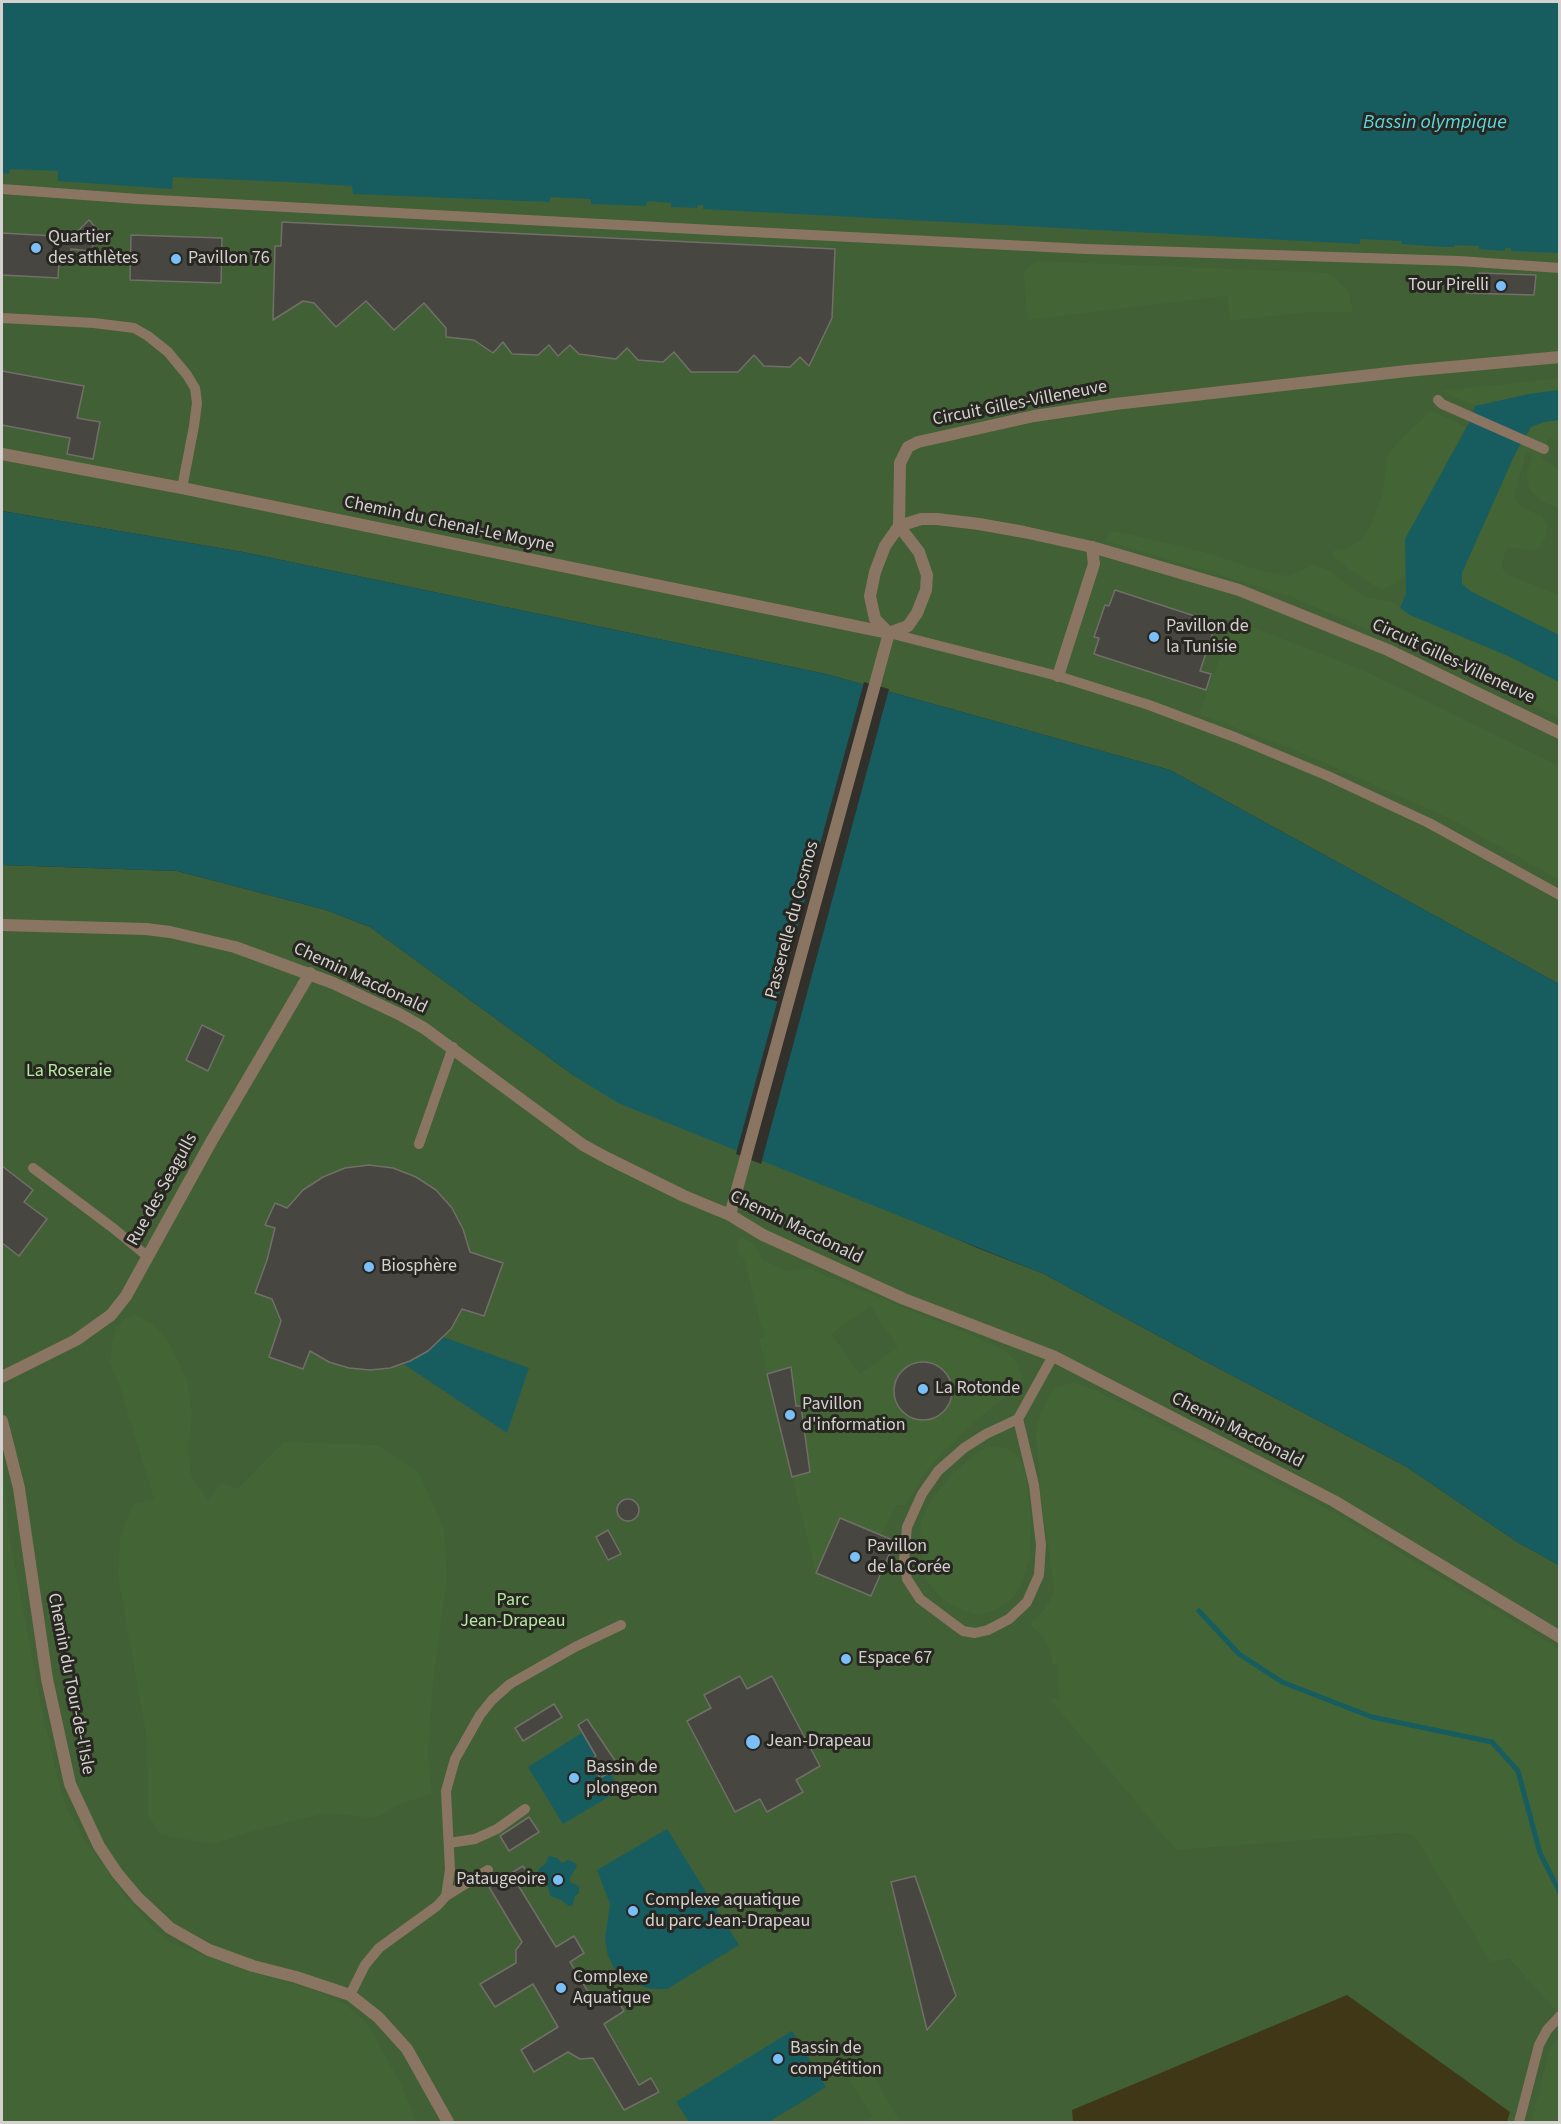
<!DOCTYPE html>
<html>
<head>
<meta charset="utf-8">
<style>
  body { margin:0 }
  #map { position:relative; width:1561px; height:2124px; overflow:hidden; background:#32302a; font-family:"Source Sans 3",sans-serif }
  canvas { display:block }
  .frame { position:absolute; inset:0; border:3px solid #d4d2cf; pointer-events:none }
</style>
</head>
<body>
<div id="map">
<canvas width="1561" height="2124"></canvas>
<div class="frame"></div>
</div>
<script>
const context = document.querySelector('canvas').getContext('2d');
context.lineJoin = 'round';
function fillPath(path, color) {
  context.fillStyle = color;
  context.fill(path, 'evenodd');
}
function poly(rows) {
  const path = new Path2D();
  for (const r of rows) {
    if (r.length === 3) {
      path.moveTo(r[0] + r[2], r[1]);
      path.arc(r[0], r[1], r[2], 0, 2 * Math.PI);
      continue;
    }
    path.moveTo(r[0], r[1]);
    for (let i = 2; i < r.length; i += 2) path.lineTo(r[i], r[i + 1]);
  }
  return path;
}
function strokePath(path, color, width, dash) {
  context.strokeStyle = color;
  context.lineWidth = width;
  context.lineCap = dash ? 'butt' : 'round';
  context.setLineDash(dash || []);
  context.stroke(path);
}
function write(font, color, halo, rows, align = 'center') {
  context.font = font + ' "Source Sans 3",sans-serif';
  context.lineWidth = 6;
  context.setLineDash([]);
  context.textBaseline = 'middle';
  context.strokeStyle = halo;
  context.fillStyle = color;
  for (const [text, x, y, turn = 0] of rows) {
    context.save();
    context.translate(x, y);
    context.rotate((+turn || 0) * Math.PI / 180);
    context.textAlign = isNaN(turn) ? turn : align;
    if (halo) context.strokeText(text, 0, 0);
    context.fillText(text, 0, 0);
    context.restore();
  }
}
const green = poly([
  [2,2,1559,2,1559,984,1170,770,826,674,243,552,2,511],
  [2,865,177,871,326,910,370,927,573,1075,980,1249,1044,1274,1214,1366,1407,1467,1517,1542,1559,1565,1559,2122,2,2122]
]);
const forest = poly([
  [1038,261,1330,273,1349,292,1353,312,1308,312,1230,321,1227,296,1027,320,1024,273,1029,266],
  [1559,378,1559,390,1529,394,1475,406,1441,391],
  [1431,411,1466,427,1405,539,1406,574,1397,583,1383,589,1373,585,1348,568,1333,556,1333,551,1346,548,1362,540,1372,522,1383,494,1387,456,1399,441],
  [1559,420,1559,441,1549,438,1541,458,1559,469,1559,508,1543,502,1530,490,1526,478,1532,455,1526,453,1514,497,1520,506,1541,516,1547,525,1546,536,1540,548,1531,550,1508,548,1504,555,1502,568,1506,574,1559,595,1559,635,1472,592,1462,584,1462,573,1515,454,1531,427,1544,422],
  [1116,531,1211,554,1261,571,1288,576,1313,565,1330,571,1364,597,1391,601,1410,615,1508,656,1559,682,1559,718,1432,657,1290,596,1106,541,1108,533],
  [1234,620,1365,671,1559,766,1559,880,1451,819,1293,749,1199,714],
  [740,1237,753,1243,762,1260,788,1271,808,1268,995,1345,1007,1352,1018,1364,1022,1378,1017,1388,970,1425,936,1460,926,1472,905,1505,896,1505,881,1535,840,1518,816,1573,792,1477,810,1472,801,1406,796,1406,791,1367,767,1374,759,1339,764,1337,744,1259,739,1254,737,1248],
  [870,1306,898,1347,860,1374,831,1334],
  [134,1314,151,1323,167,1339,187,1380,192,1413,189,1448,191,1476,208,1500,222,1483,238,1489,283,1442,378,1445,419,1473,444,1530,447,1578,433,1682,428,1753,432,1794,400,1804,376,1818,325,1813,250,1832,213,1844,161,1835,148,1815,147,1740,118,1576,120,1539,131,1508,134,1504,154,1499,119,1384,110,1362,112,1342,116,1328,123,1320],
  [1074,1383,1095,1390,1335,1513,1559,1649,1559,2014,1509,1958,1491,1962,1414,1835,1399,1833,1176,1850,1050,1699,1059,1699,1058,1664,1052,1664,1050,1649,1042,1635,1029,1624,1040,1615,1049,1603,1054,1589,1041,1495,1036,1435,1038,1421,1049,1397,1056,1388,1065,1384],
  [991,1446,1005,1448,1014,1452,1020,1459,1025,1471,1031,1519,1030,1557,1020,1588,1009,1602,992,1611,976,1615,951,1605,938,1595,926,1579,920,1539,921,1521,931,1501,951,1475,979,1451],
  [2,1459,4,1467,9,1535,42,1709,60,1789,68,1810,83,1838,128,1899,153,1928,170,1942,234,1967,317,1991,346,2005,365,2021,402,2085,416,2122,2,2122],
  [1559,2035,1559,2122,1531,2122,1547,2060,1552,2045],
  [863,2057,900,2122,863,2122,872,2116,837,2060]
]);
const sand = poly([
  [1347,1995,1510,2112,1507,2122,1073,2122,1072,2110]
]);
const water = poly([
  [2,2,1559,2,1559,253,1511,251,1511,248,1505,248,1505,251,1479,249,1479,246,1455,245,1454,247,1444,247,1401,244,1401,241,1360,239,1360,244,703,209,703,205,698,205,697,208,671,207,671,203,647,201,646,206,591,204,591,199,550,197,550,202,353,194,352,186,288,182,173,177,172,189,58,181,58,171,10,169,9,174,2,173],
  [1559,390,1559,420,1544,422,1531,427,1515,454,1462,573,1462,584,1472,592,1559,635,1559,682,1508,656,1410,615,1400,608,1406,594,1405,539,1469,423,1475,406,1529,394],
  [2,511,243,552,826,674,1170,770,1559,984,1559,1565,1517,1542,1407,1467,1214,1366,1044,1274,618,1103,573,1075,370,927,326,910,177,871,2,865],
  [388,1317,529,1368,507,1433,378,1347],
  [585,1731,620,1790,563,1824,528,1767],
  [667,1829,739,1945,667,1989,652,1989,626,1981,615,1970,608,1956,605,1939,610,1904,597,1870],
  [549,1856,557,1858,562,1863,568,1860,575,1863,577,1866,570,1878,570,1882,579,1886,579,1893,575,1896,573,1905,569,1906,561,1900,550,1896,547,1881,539,1877,538,1870,545,1864],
  [792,2031,826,2087,769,2122,689,2122,676,2102]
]);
const pier = poly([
  [864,682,889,689,761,1164,736,1154]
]);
const stream = poly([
  [1199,1611,1239,1654,1282,1682,1372,1717,1492,1742,1518,1771,1540,1853,1560,1893]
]);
const building = poly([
  [89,220,98,230,98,237,93,242,92,251,71,249,70,261,59,261,58,278,2,275,2,233,72,237,89,220],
  [282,222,835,249,832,318,809,366,800,357,790,367,764,366,754,355,738,372,691,372,674,352,663,362,638,360,627,348,616,359,579,354,570,345,558,356,549,345,538,355,512,354,503,342,493,353,474,340,446,337,446,328,424,303,394,330,366,301,336,327,314,303,303,301,273,320,275,246,281,246,282,222],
  [131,235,222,238,221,283,130,280,131,235],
  [1479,273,1536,275,1534,295,1466,293,1467,279,1478,279,1479,273],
  [2,371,84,386,77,418,100,422,93,459,67,454,70,438,2,425,2,371],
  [1115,590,1216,623,1200,671,1211,674,1206,690,1094,654,1099,638,1094,637,1105,605,1109,606,1115,590],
  [202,1025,224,1036,208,1071,186,1060,202,1025],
  [369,1165,393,1168,416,1177,436,1190,452,1208,463,1229,470,1252,503,1263,484,1316,462,1309,451,1329,428,1351,410,1361,390,1368,370,1370,349,1368,329,1362,310,1351,303,1369,269,1357,281,1321,272,1299,255,1293,267,1260,275,1228,265,1225,275,1203,287,1208,303,1190,323,1177,345,1168,369,1165],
  [2,1166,33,1190,24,1202,47,1219,19,1256,2,1243,2,1166],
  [923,1391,29],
  [791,1367,796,1406,801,1406,810,1472,792,1477,767,1374,791,1367],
  [628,1510,11],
  [840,1518,895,1541,871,1596,816,1573,840,1518],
  [608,1530,621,1554,608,1560,596,1537,608,1530],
  [740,1676,747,1689,772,1676,820,1766,796,1780,803,1792,767,1812,760,1799,735,1812,687,1721,711,1708,704,1695,740,1676],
  [554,1704,562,1717,523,1741,515,1728,554,1704],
  [587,1719,616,1762,614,1763,617,1768,600,1778,590,1760,596,1756,578,1725,587,1719],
  [529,1817,539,1832,509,1851,500,1836,529,1817],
  [523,1866,530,1878,518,1885,556,1947,574,1936,584,1953,570,1962,595,2003,613,1992,624,2011,604,2024,639,2085,651,2078,659,2092,624,2110,593,2058,580,2059,568,2052,534,2072,521,2050,558,2027,533,1984,495,2007,480,1984,516,1963,516,1950,522,1942,489,1887,523,1866],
  [915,1876,956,1996,927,2030,891,1882,915,1876]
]);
const service = poly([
  [2,189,138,199,713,230,1086,249,1459,261,1560,268],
  [2,318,94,323,134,328,148,336,168,352,187,375,195,388,197,403,194,426,182,488],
  [1438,400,1442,404,1544,449],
  [889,633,1058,676,1149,705,1237,738,1328,776,1429,823,1560,895],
  [419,1144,453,1047],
  [33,1168,113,1228,147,1256],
  [1018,1419,1034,1485,1041,1545,1039,1575,1027,1602,1009,1619,988,1630,975,1633,963,1631,920,1599,907,1579,904,1561,907,1527,922,1494,938,1471,964,1448,986,1434,1018,1419,1053,1356],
  [449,1843,475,1839,497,1829,525,1809],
  [446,1896,488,1870],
  [350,1995,365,1965,379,1948,437,1906,446,1896,450,1870,446,1791,455,1759,480,1715,492,1700,510,1684,575,1647,621,1625],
  [1519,2122,1539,2045,1547,2030,1560,2016]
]);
const pedestrian = poly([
  [1058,676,1094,564,1092,547]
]);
const minor = poly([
  [2,454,182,488,889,633],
  [899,526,921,519,937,519,979,524,1024,532,1092,547,1239,590,1388,650,1560,733],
  [889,633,875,619,870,596,875,572,885,546,899,526,900,463,908,447,918,442,1034,416,1115,404,1407,371,1560,357],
  [889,633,908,626,917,613,926,590,927,575,919,552,899,526],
  [2,925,146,929,170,932,235,947,333,983,399,1014,424,1028,583,1145,607,1158,684,1196,730,1215,763,1235,904,1299,1053,1356,1334,1501,1560,1637],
  [730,1215,889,633],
  [2,1377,76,1340,111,1315,126,1296,211,1142,310,973],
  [2,1421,19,1488,47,1679,70,1784,99,1846,117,1873,138,1898,170,1928,209,1950,253,1966,296,1977,350,1995,378,2017,407,2049,448,2122]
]);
const markers = [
  [36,248,6,"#7abff8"],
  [176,259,6,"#7abff8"],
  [1501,286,6,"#7abff8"],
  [1154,637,6,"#7abff8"],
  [369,1267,6,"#7abff8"],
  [923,1389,6,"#7abff8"],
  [790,1415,6,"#7abff8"],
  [855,1557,6,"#7abff8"],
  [846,1659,6,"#7abff8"],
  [753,1742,8,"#7abff8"],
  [574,1778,6,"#7abff8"],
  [558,1880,6,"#7abff8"],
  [633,1911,6,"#7abff8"],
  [561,1988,6,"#7abff8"],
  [778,2059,6,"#7abff8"]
];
const poiNames = [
  ["Quartier",48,238],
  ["des athlètes",48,259],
  ["Pavillon 76",188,259],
  ["Tour Pirelli",1489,286,"right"],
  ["Pavillon de",1166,627],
  ["la Tunisie",1166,648],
  ["Biosphère",381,1267],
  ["La Rotonde",935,1389],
  ["Pavillon",802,1405],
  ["d'information",802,1426],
  ["Pavillon",867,1547],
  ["de la Corée",867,1568],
  ["Espace 67",858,1659],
  ["Jean-Drapeau",766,1742],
  ["Bassin de",586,1768],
  ["plongeon",586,1789],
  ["Pataugeoire",546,1880,"right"],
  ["Complexe aquatique",645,1901],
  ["du parc Jean-Drapeau",645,1922],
  ["Complexe",573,1978],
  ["Aquatique",573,1999],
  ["Bassin de",790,2049],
  ["compétition",790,2070]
];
const streetNames = [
  ["Circuit Gilles-Villeneuve",1020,404,-11],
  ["Chemin du Chenal-Le Moyne",449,525,12],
  ["Circuit Gilles-Villeneuve",1453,662,25],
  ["Passerelle du Cosmos",793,920,-75],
  ["Chemin Macdonald",360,979,25],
  ["Rue des Seagulls",163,1190,-61],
  ["Chemin Macdonald",796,1228,26],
  ["Chemin Macdonald",1237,1431,27],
  ["Chemin du Tour-de-l'Isle",70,1684,79]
];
const parkNames = [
  ["La Roseraie",69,1072],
  ["Parc",513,1601],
  ["Jean-Drapeau",513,1622]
];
const waterNames = [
  ["Bassin olympique",1435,124]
];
fillPath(green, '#416035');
fillPath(forest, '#436536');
fillPath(sand, '#403717');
fillPath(water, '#175d60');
fillPath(pier, '#32302a');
strokePath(stream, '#175d60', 5);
fillPath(building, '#484640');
strokePath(building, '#716f68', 1.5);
strokePath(service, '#8a7563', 10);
strokePath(pedestrian, '#8a7563', 12);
strokePath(minor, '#8a7563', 12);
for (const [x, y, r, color] of markers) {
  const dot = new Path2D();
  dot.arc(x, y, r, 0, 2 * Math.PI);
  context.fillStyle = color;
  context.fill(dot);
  strokePath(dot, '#282621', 2);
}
write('18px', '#d4d2cf', '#282621', poiNames, 'left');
write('18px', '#d4d2cf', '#282621', streetNames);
write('18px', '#b5eba1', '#282621', parkNames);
write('italic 20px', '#59dae1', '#282621', waterNames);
</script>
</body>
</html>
